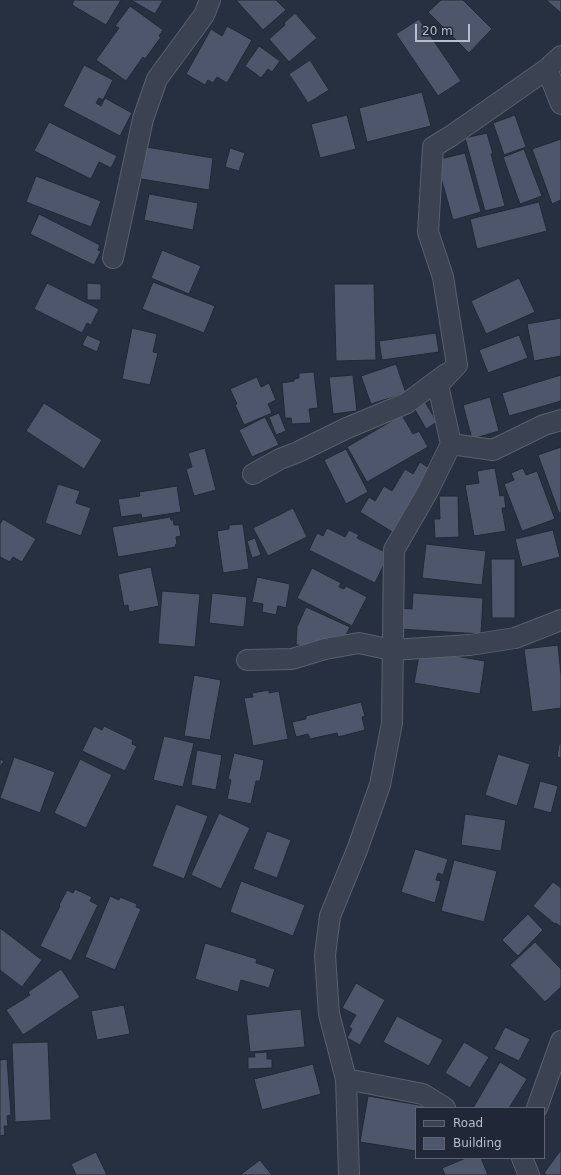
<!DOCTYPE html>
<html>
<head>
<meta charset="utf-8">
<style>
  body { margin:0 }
  #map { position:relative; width:561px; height:1175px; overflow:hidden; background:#273041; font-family:"DejaVu Sans",sans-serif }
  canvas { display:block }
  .legend { position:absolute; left:415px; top:1107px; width:130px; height:52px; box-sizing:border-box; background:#202736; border:1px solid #5d6372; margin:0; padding:5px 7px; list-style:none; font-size:12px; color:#b8becb }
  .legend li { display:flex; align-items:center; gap:8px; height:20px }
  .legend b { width:20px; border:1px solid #5d6372 }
  .scale { position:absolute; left:415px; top:24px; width:55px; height:18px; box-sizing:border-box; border:2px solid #b8becb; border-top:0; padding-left:5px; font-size:12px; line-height:14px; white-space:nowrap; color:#b8becb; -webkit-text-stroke:3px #202736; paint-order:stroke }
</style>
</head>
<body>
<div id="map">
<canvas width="561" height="1175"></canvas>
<ul class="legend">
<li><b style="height:5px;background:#3b4251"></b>Road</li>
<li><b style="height:11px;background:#4d566a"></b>Building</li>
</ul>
<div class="scale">20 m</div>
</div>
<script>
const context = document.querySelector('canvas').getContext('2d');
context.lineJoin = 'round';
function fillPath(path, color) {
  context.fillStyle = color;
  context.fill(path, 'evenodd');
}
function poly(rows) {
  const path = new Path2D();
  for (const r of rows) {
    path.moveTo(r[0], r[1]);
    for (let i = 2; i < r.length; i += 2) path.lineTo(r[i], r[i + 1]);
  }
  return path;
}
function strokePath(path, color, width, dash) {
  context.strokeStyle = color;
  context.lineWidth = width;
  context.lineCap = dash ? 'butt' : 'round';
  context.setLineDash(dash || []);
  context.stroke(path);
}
const building = poly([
  [74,0,121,0,106,25,72,5,74,0],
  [131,0,163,0,155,14,131,0],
  [236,0,276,0,286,10,263,30,236,0],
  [441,0,463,0,492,29,469,53,428,12,441,0],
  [546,0,561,0,561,13,546,0],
  [130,6,163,30,159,36,161,37,145,59,143,57,126,81,96,60,119,28,115,26,130,6],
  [295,13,317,38,289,62,269,39,285,25,284,23,295,13],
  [419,19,461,81,438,96,396,34,419,19],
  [227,26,252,40,227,83,217,77,213,83,208,80,205,85,186,74,211,29,222,36,227,26],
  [259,46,280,61,272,72,268,69,261,78,245,66,259,46],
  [310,60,329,90,308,103,289,74,310,60],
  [84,65,113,80,103,100,99,98,96,103,101,106,105,98,132,113,120,136,63,106,84,65],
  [422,92,431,126,367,142,359,108,422,92],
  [347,115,356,149,320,158,311,124,347,115],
  [515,115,526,147,504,155,493,123,515,115],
  [49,122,117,156,111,168,99,162,91,179,34,151,49,122],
  [487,133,493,154,491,154,505,206,485,211,465,138,487,133],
  [561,139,561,200,552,204,532,149,561,139],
  [146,147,213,158,209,190,141,179,146,147],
  [230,148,245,153,239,171,225,167,230,148],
  [524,149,542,196,520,204,503,157,524,149],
  [465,153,481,212,453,220,436,160,465,153],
  [36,176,101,201,91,227,26,202,36,176],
  [149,194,198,203,193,230,144,220,149,194],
  [539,202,547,231,477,249,470,219,539,202],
  [39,214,100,245,98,250,101,251,94,265,30,234,39,214],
  [162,250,201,266,189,294,151,278,162,250],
  [519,278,535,312,486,334,471,301,519,278],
  [153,282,215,306,204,333,142,309,153,282],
  [47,283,99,309,91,325,87,323,82,333,34,309,47,283],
  [87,283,101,284,101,300,87,300,87,283],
  [334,284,374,284,376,360,336,361,334,284],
  [561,318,561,356,534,361,527,324,561,318],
  [132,328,157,334,153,352,158,353,150,385,122,379,132,328],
  [436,333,439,352,382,360,379,341,436,333],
  [87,335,101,341,97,352,82,345,87,335],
  [519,335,528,358,488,373,479,350,519,335],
  [396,364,406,393,371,404,361,376,396,364],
  [314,372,318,408,309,409,311,423,292,424,291,418,285,418,282,383,294,381,294,379,299,378,299,373,314,372],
  [353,375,357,411,333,414,329,377,353,375],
  [561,375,561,401,509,416,502,393,561,375],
  [257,377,261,387,269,383,276,400,268,404,272,413,244,425,235,405,237,404,230,389,257,377],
  [490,397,499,431,472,439,463,405,490,397],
  [425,402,437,422,426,429,414,408,425,402],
  [44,403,102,440,84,469,26,431,44,403],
  [279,413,286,431,276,435,269,417,279,413],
  [402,415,413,434,419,431,428,447,367,482,347,447,402,415],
  [265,417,279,445,252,457,239,430,265,417],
  [561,447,561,513,559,513,538,455,561,447],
  [205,448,216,490,194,496,186,469,192,467,188,453,205,448],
  [346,449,368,492,346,504,324,460,346,449],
  [420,462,432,470,394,533,360,512,369,497,375,501,384,486,392,491,405,469,413,474,420,462],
  [495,468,500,496,504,495,506,508,502,508,506,531,474,536,465,485,479,483,477,471,495,468],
  [523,468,526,475,537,471,555,519,522,531,504,484,514,480,511,473,523,468],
  [58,484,80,491,76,503,91,508,81,536,45,523,58,484],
  [177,486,181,512,142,518,141,514,121,517,118,499,140,496,139,492,177,486],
  [439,496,458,496,459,537,435,538,434,519,440,519,439,496],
  [293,508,307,537,268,556,253,528,293,508],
  [170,517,171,520,173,520,174,525,179,525,181,536,176,537,177,544,175,545,176,547,118,557,112,527,170,517],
  [3,519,36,539,22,562,13,557,10,562,0,557,0,524,3,519],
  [243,524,249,569,223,573,217,531,229,529,229,525,243,524],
  [327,528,345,537,349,530,359,535,357,538,389,554,375,583,309,550,317,533,323,536,327,528],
  [553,530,560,557,522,567,515,539,553,530],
  [255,538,261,555,252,558,247,541,255,538],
  [426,544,486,551,482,585,422,578,426,544],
  [491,559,515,559,515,618,492,618,491,559],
  [151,567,159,606,129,612,128,605,124,606,118,574,151,567],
  [312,568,341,583,339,587,344,589,346,586,367,597,352,626,297,598,312,568],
  [257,577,290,584,286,608,278,606,276,615,262,612,263,604,252,602,257,577],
  [162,591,200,594,195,647,158,644,162,591],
  [212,593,247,597,244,627,209,623,212,593],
  [413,593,483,598,481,634,399,629,400,608,412,609,413,593],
  [306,607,350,627,343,641,311,651,296,644,297,627,306,607],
  [558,645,561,675,561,708,532,712,524,649,558,645],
  [420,650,485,661,480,694,414,683,420,650],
  [194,675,221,680,210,740,184,736,194,675],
  [269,690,269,693,279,691,288,739,253,746,244,698,253,697,252,693,269,690],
  [361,702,365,716,362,717,365,730,338,737,337,733,310,739,308,734,296,737,292,722,306,719,306,716,361,702],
  [94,726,102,730,104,726,133,740,132,744,137,746,125,771,82,751,94,726],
  [164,736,194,743,183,787,153,780,164,736],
  [559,744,561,744,561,758,557,757,559,744],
  [197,750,222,755,216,790,191,785,197,750],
  [234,753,264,760,260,781,256,781,251,804,227,799,231,780,228,779,234,753],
  [498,754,530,764,517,806,485,795,498,754],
  [14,757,55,772,40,813,0,798,14,757],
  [0,759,4,761,0,767,0,759],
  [80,759,112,775,86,828,54,813,80,759],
  [540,781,558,786,551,813,533,808,540,781],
  [176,804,208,816,184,879,152,866,176,804],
  [219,813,250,828,221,889,191,875,219,813],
  [465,814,506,820,501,851,461,845,465,814],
  [267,831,291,840,277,878,253,869,267,831],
  [415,849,448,859,443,875,438,873,436,880,441,881,435,903,401,892,415,849],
  [454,860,497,871,484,922,441,911,454,860],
  [241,881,305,905,293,936,230,912,241,881],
  [553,882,561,888,561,927,556,923,555,924,533,906,553,882],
  [75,889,92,897,90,901,98,905,71,961,40,946,60,906,59,905,67,890,73,893,75,889],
  [110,896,119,900,120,897,137,904,136,907,141,909,115,970,85,957,110,896],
  [528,914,543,930,518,956,502,940,528,914],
  [0,928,42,960,22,987,0,970,0,928],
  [535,942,561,969,561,987,545,1002,510,965,535,942],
  [205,943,257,959,256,963,275,969,269,988,241,980,238,992,195,979,205,943],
  [61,969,80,997,23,1035,6,1010,30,995,28,992,61,969],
  [356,983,385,1000,360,1045,347,1038,352,1029,349,1027,356,1015,342,1008,356,983],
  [124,1005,130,1034,97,1040,91,1011,124,1005],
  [301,1009,305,1047,250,1052,246,1015,301,1009],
  [397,1016,443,1040,429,1066,383,1042,397,1016],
  [505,1027,530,1039,519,1061,494,1049,505,1027],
  [48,1042,51,1120,15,1122,12,1043,48,1042],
  [464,1042,489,1057,470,1088,445,1073,464,1042],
  [267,1052,267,1059,272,1059,272,1068,248,1069,248,1057,255,1057,254,1053,267,1052],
  [7,1059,11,1115,7,1116,8,1126,4,1126,5,1135,0,1136,0,1060,7,1059],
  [500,1062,527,1079,509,1108,473,1108,500,1062],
  [313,1064,321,1094,262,1110,254,1079,313,1064],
  [368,1096,436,1108,416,1108,416,1151,360,1142,368,1096],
  [561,1150,561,1175,547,1175,544,1173,561,1150],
  [96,1152,107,1175,76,1175,71,1164,96,1152],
  [466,1158,481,1158,488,1175,445,1175,442,1168,466,1158],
  [260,1160,272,1175,240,1175,260,1160]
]);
const minor = poly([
  [547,69,561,104],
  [113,258,143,119,157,79,204,15,210,0],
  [451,444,493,450,544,425,561,420],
  [253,474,280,459,298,452,347,428,407,403,446,374],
  [247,660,292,659,325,649,359,643,392,650,470,645,515,638,561,620],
  [346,1079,423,1094,445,1108],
  [537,1108,561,1041],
  [522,1158,529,1175],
  [349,1175,346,1079,329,1014,325,955,330,916,357,850,380,785,392,723,394,550,428,491,451,444,438,385,457,365,443,277,428,232,433,147,451,136,547,69,561,56]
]);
fillPath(building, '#4d566a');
strokePath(building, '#222938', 1);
strokePath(minor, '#59606e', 22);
strokePath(minor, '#3b4251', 20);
</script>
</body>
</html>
